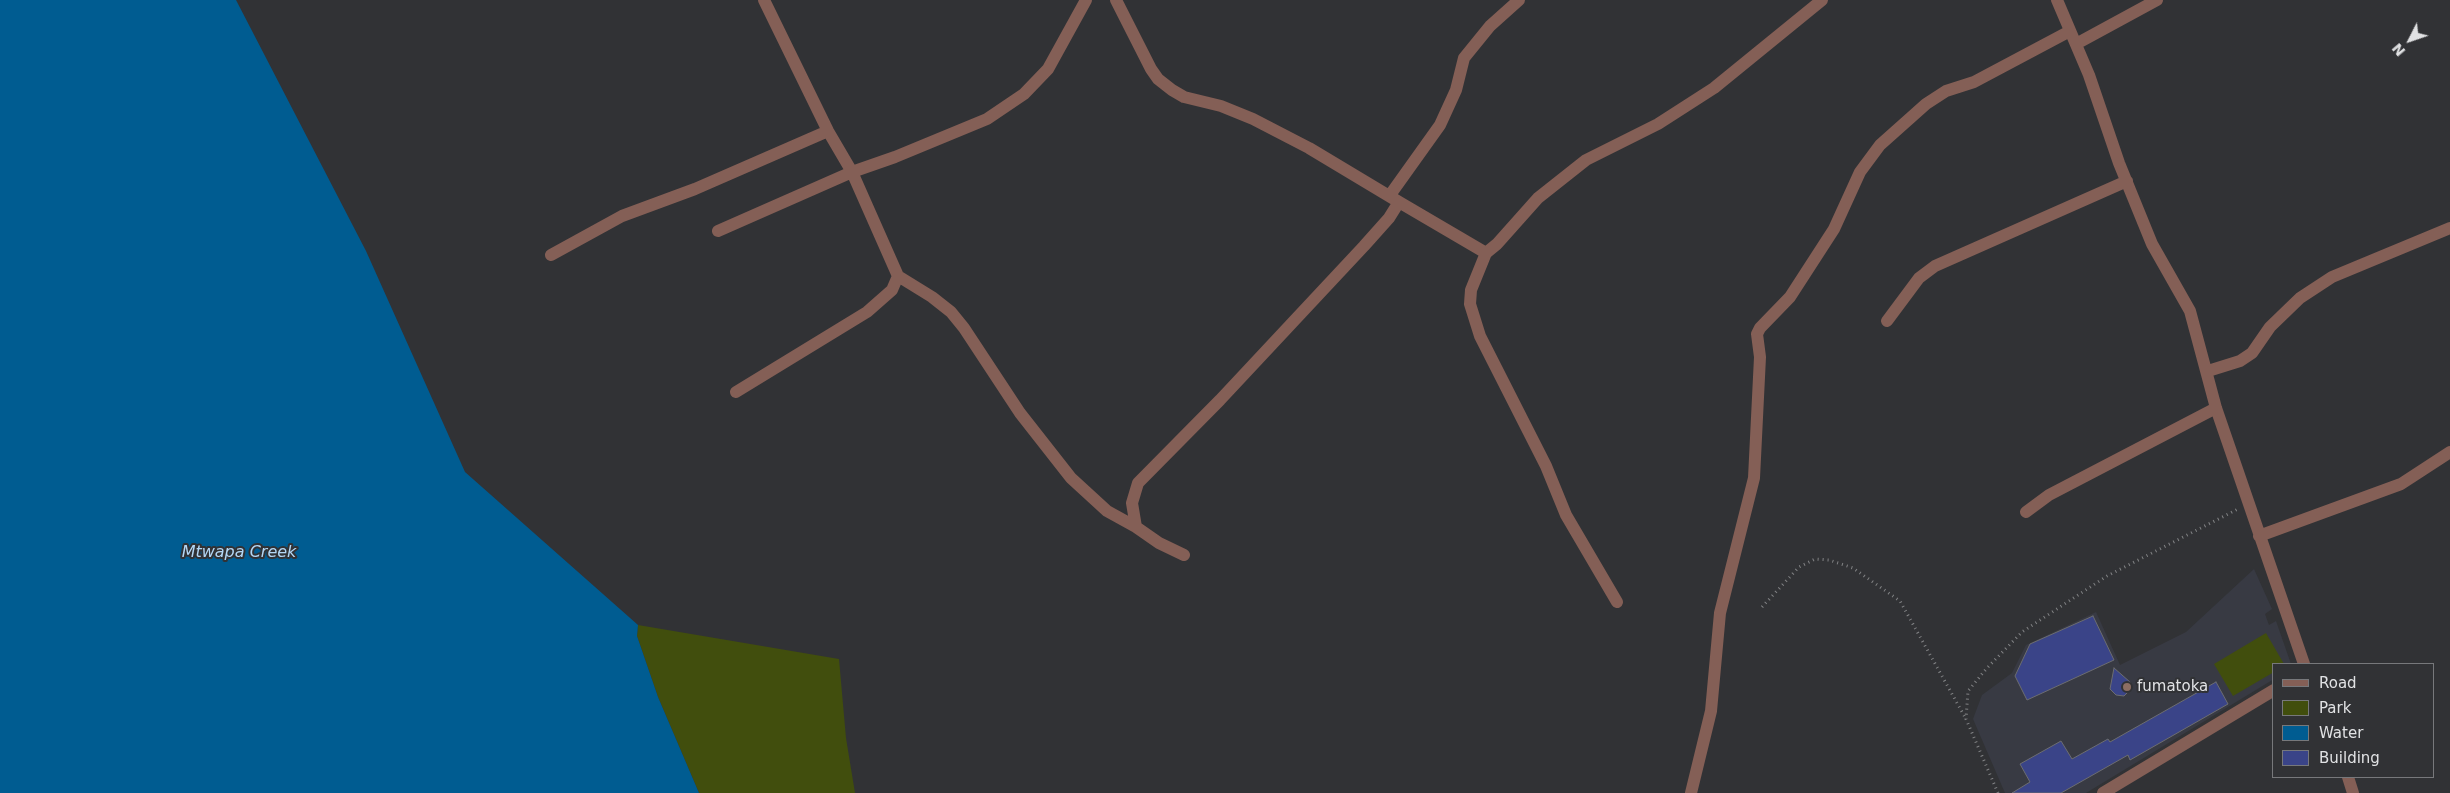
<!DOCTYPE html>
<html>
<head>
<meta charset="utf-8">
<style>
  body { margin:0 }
  #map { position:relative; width:2450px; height:793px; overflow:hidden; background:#313235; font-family:"DejaVu Sans",sans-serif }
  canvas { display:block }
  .legend { position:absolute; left:2272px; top:663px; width:162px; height:115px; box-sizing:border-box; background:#313235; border:1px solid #77787b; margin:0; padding:6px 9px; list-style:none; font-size:15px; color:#e1e2e4 }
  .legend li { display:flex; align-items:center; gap:10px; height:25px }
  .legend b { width:25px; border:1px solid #77787b }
  .north { position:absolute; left:2385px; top:15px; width:50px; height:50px; -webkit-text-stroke:4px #313235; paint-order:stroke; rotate:229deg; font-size:14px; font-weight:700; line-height:20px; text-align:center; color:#e1e2e4 }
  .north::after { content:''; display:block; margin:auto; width:18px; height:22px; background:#e1e2e4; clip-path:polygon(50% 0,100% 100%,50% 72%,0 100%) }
</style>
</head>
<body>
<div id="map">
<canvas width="2450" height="793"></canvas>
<ul class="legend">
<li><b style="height:6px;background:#845f56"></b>Road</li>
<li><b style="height:14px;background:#414e0d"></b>Park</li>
<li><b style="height:14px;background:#005c91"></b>Water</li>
<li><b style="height:14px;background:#3a4488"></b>Building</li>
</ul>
<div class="north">N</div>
</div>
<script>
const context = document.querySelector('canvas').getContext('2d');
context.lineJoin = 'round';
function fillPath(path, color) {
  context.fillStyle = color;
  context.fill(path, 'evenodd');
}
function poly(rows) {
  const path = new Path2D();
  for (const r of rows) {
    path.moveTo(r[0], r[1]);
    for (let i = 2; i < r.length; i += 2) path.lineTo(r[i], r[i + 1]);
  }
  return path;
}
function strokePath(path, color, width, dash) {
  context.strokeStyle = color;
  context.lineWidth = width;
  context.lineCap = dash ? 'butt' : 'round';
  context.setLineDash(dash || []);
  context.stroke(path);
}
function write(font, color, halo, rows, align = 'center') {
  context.font = font + ' "DejaVu Sans",sans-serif';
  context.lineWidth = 4;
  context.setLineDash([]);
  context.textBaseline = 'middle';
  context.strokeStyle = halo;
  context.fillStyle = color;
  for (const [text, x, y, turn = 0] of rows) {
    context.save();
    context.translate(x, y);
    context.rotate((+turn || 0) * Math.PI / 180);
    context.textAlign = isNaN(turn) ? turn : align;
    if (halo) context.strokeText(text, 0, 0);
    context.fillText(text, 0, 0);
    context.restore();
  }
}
const built = poly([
  [2254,569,2272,609,2265,614,2269,625,2276,621,2291,664,2274,664,2274,679,2086,793,2005,793,1973,719,1982,695,2012,673,2026,645,2096,612,2120,665,2186,632]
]);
const green = poly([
  [638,625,839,659,846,738,855,793,699,793,658,697,637,636],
  [2266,633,2284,664,2274,664,2274,672,2233,696,2214,664]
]);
const water = poly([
  [0,0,236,0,366,251,465,472,638,625,637,636,658,697,699,793,0,793]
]);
const building = poly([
  [2093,616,2114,660,2027,700,2015,676,2030,644,2093,616],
  [2114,668,2130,682,2130,690,2124,696,2116,695,2110,689,2114,668],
  [2216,682,2228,704,2130,760,2128,755,2061,793,2012,793,2030,782,2020,764,2061,741,2072,759,2108,739,2110,742,2216,682]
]);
const path = poly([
  [1762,607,1799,567,1815,559,1829,560,1853,568,1900,601,1966,719],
  [1998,793,1966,719,1968,691,1987,668,2022,632,2107,576,2238,509]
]);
const street = poly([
  [1116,0,1151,69,1158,79,1172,90,1184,97,1221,106,1253,119,1309,148,1399,202,1389,218,1364,246,1220,400,1138,483,1132,503,1136,527,1159,543,1184,555],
  [2057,0,2089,75,2119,163,2152,244,2190,311,2216,408,2304,664],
  [2076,44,2157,0],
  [1390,195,1440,125,1456,90,1464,58,1490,26,1519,0],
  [1399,202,1486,253,1497,244,1538,198,1586,160,1658,124,1714,88,1822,0],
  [718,231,852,172,895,157,987,119,1024,94,1048,69,1086,0],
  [1486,253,1471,290,1470,304,1480,336,1546,466,1566,515,1617,602],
  [551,255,622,216,695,189,828,131],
  [898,276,932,297,951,312,964,328,1020,413,1071,478,1107,511,1136,527],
  [1887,321,1919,278,1935,266,2127,181],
  [2208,371,2240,361,2252,353,2270,327,2300,298,2332,277,2450,228],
  [736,392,867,312,892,290,898,276,852,172,828,131,764,0],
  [2026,512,2049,495,2216,408],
  [2259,536,2401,484,2450,452],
  [2348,777,2353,793],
  [1691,793,1711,711,1720,613,1754,478,1760,357,1757,334,1760,328,1790,297,1834,229,1860,172,1880,145,1926,104,1946,91,1974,82,2070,31],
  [2103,793,2274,690]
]);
const markers = [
  [2127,687,5,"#8d6e63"]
];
const poiNames = [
  ["fumatoka",2137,687]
];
const waterNames = [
  ["Mtwapa Creek",239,553]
];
fillPath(built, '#383a43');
fillPath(green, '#414e0d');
fillPath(water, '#005c91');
fillPath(building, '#3a4488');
strokePath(building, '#6c6d71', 1);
strokePath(path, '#838486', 3, [1, 4]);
strokePath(street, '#845f56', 12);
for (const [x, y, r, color] of markers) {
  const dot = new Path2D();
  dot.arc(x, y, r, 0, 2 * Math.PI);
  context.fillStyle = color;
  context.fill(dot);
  strokePath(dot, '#313235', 2);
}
write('15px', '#e1e2e4', '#313235', poiNames, 'left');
write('italic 16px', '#b3d7f5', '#313235', waterNames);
</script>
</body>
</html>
